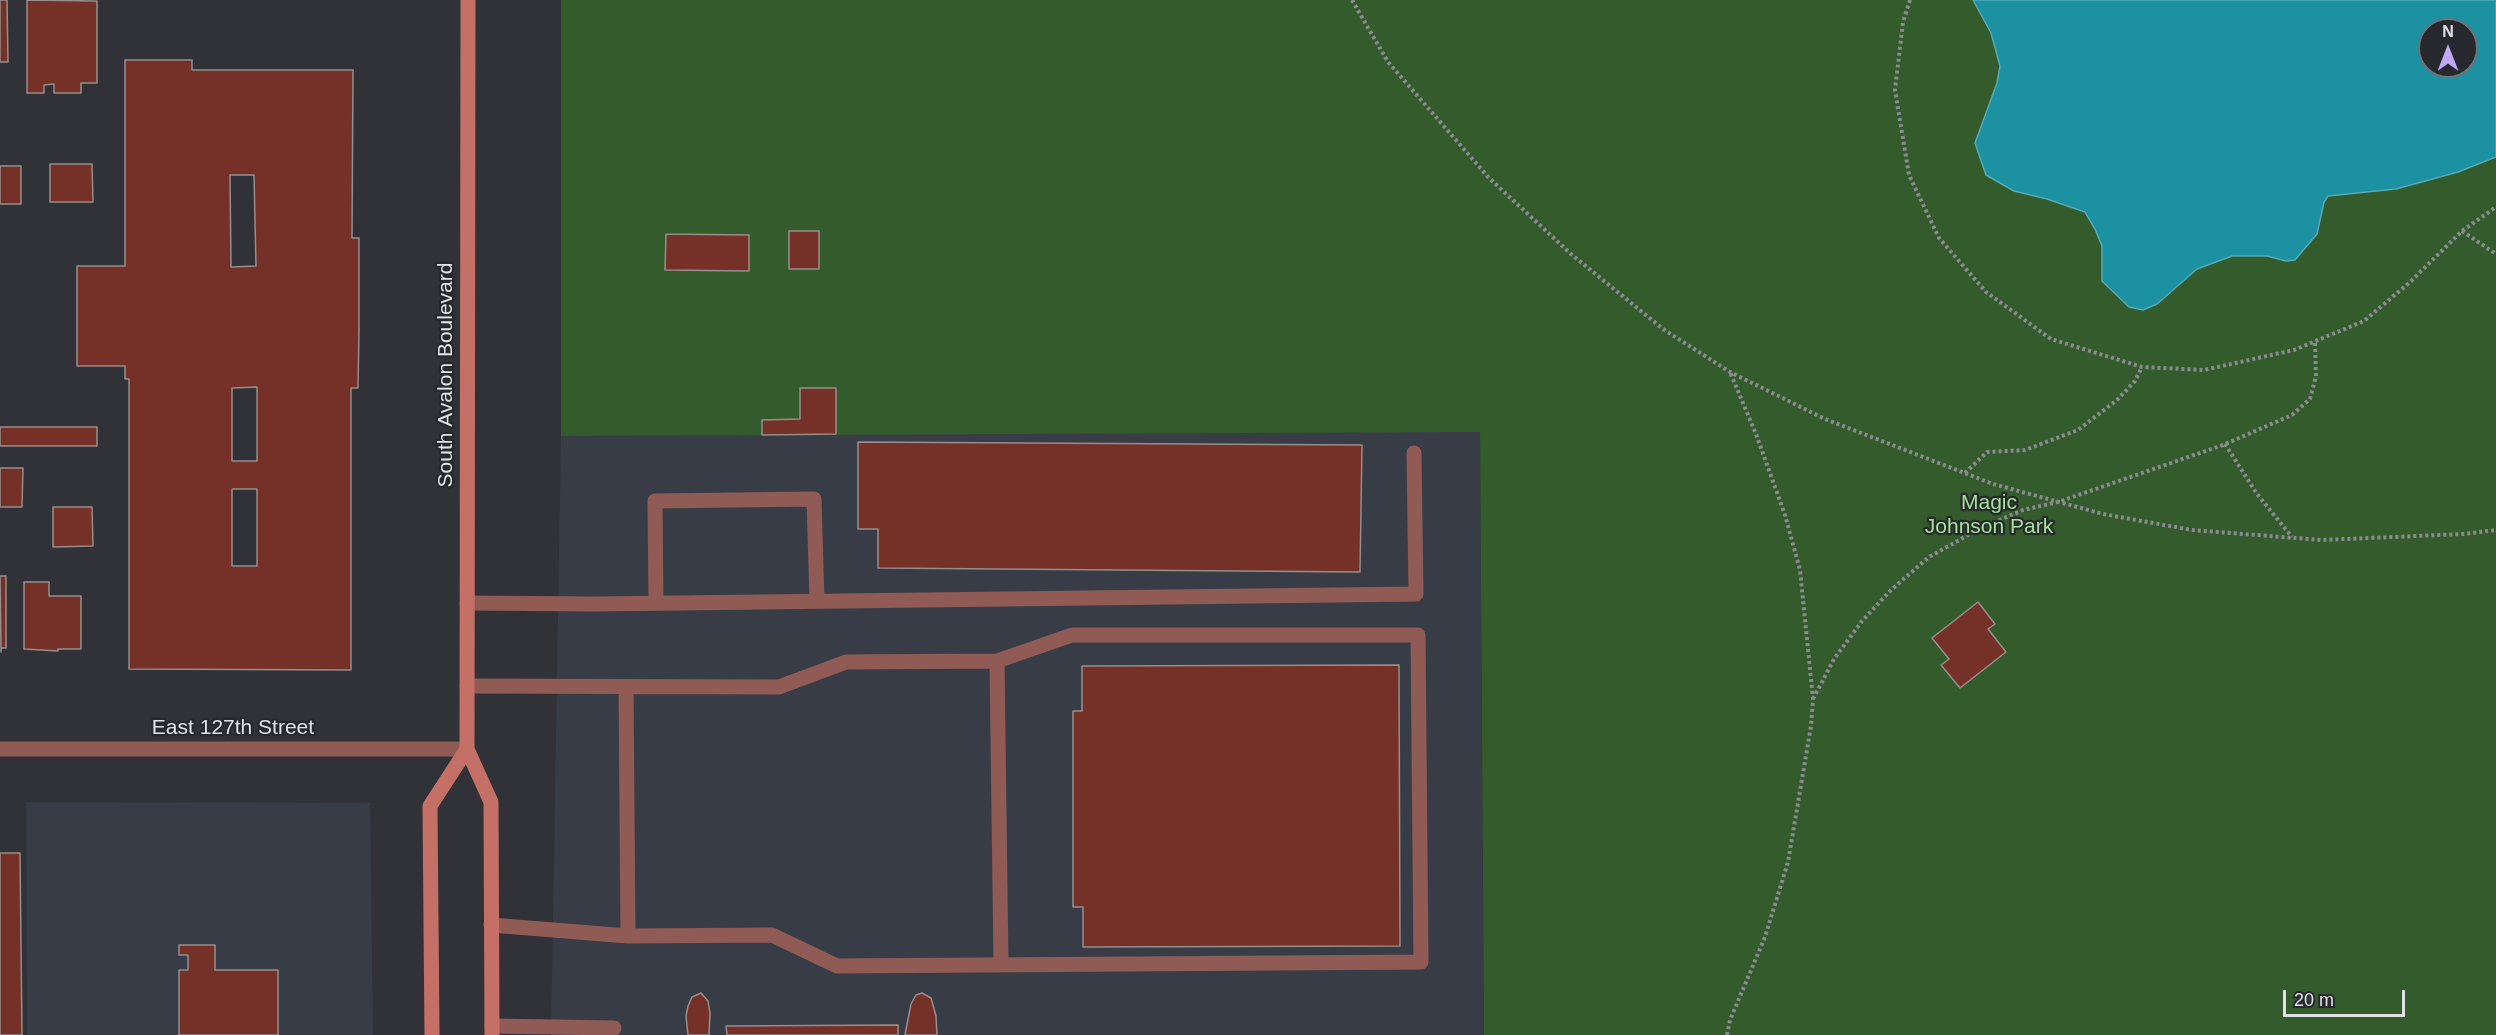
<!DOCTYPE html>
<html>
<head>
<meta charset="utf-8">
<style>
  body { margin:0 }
  #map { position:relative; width:2496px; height:1035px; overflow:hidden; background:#303237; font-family:Helvetica,sans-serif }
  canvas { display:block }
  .north { position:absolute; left:2418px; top:18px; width:60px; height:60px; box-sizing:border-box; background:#26282d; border:2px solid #717277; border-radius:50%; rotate:0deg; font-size:16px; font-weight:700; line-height:24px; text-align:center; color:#e1e2e6 }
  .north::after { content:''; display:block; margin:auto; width:21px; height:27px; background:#bda9f5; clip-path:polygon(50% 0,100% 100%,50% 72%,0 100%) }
  .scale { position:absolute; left:2283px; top:990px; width:122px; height:27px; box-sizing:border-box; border:3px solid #e1e2e6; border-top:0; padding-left:8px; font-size:18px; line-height:21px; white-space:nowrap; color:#e1e2e6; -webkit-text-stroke:4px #26282d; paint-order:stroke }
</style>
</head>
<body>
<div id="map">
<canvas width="2496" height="1035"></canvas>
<div class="north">N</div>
<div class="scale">20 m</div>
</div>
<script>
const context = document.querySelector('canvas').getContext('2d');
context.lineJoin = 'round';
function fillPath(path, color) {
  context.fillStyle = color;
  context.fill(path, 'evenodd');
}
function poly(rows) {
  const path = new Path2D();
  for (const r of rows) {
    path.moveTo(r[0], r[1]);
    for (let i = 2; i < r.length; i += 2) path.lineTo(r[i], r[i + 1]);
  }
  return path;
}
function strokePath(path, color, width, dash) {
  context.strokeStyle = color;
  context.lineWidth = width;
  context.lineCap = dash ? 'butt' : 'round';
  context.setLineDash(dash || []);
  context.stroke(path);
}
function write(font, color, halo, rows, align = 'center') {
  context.font = font + ' Helvetica,sans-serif';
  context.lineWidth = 4.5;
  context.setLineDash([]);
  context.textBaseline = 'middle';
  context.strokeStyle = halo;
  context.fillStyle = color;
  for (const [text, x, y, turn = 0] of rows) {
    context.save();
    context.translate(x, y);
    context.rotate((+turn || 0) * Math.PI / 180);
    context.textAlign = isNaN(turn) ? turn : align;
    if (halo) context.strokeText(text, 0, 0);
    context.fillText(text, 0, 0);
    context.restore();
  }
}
const built = poly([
  [1480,431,1484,1035,551,1035,561,436],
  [26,802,370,803,373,1035,27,1035]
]);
const green = poly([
  [561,0,2496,0,2496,1035,1484,1035,1480,432,561,436],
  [2430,30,2466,30,2466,66,2430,66]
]);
const water = poly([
  [1973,0,2496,0,2496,157,2458,172,2396,189,2328,196,2324,202,2317,234,2295,260,2286,261,2267,256,2232,256,2197,269,2157,304,2143,310,2129,307,2102,281,2102,246,2095,229,2085,212,2047,199,2014,191,1986,175,1975,143,1997,83,2000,66,1991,33,1973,0],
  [2430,30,2466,30,2466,66,2430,66,2430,30]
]);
const building = poly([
  [0,0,7,0,8,62,0,62,0,0],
  [27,0,97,1,97,83,81,83,81,93,54,93,54,84,44,85,44,93,27,93,27,0],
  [125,60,192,60,192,70,353,70,352,238,359,238,359,331,358,388,351,388,351,670,129,669,129,379,125,379,125,366,77,366,77,266,125,266,125,60],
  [230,175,254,175,256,266,231,267,230,175],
  [257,387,257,461,232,461,232,388,257,387],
  [232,489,257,489,257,566,232,566,232,489],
  [50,164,92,164,93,202,50,202,50,164],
  [0,166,21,166,21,204,0,204,0,166],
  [789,231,819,231,819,269,789,269,789,231],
  [666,234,749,235,749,271,665,270,666,234],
  [800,388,836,388,836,434,762,435,762,420,800,419,800,388],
  [0,427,97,427,97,446,0,446,0,427],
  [858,442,1362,445,1360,572,878,568,878,529,858,529,858,442],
  [0,468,23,468,22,507,0,507,0,468],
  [53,507,92,507,93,546,53,547,53,507],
  [0,576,6,576,6,648,1,648,1,652,0,576],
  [24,582,49,582,49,596,81,596,81,649,58,649,58,651,24,649,24,582],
  [1978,602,1995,624,1988,629,2006,652,1960,688,1941,665,1949,659,1932,638,1978,602],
  [1399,665,1400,946,1083,947,1083,907,1073,907,1073,711,1082,711,1082,666,1399,665],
  [0,853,20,853,22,1035,0,1035,0,853],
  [179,945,215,945,215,970,278,970,278,1035,179,1035,179,970,188,970,188,955,179,955,179,945],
  [701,993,708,1001,710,1013,709,1035,688,1035,686,1016,688,1006,692,997,701,993],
  [922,993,931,998,936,1016,937,1035,905,1035,911,1004,916,995,922,993],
  [898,1025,898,1035,727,1035,726,1026,898,1025]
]);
const path = poly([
  [1352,0,1388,62,1489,178,1571,254,1663,329,1730,372,1825,419,1993,484,2103,514,2192,530,2321,540,2464,534,2496,530],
  [1910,0,1903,22,1895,90,1909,175,1939,238,1986,292,2051,339,2142,367,2204,370,2294,350,2364,321,2409,283,2462,231,2496,207],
  [2462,231,2496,254],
  [2225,444,2257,494,2292,537],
  [1965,473,1987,452,2025,450,2078,430,2117,400,2135,381,2142,367],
  [1813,699,1834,659,1862,621,1891,590,1929,557,1979,529,2023,510,2058,502,2223,445,2292,415,2310,399,2316,376,2315,342],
  [1727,1035,1730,1020,1765,937,1788,862,1811,726,1813,699,1800,570,1785,515,1756,434,1730,372]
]);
const service = poly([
  [467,603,595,604,1416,594,1414,453],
  [656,603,655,501,814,499,817,601],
  [997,661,1001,964],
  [467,686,779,687,846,662,997,661,1072,635,1418,635,1421,962,837,966,772,935,628,936,491,925],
  [626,688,628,936],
  [492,1026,614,1028]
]);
const minor = poly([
  [0,749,467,749]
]);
const secondary = poly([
  [468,0,467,749,491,802,492,1035],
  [432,1035,430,806,467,749]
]);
const streetNames = [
  ["South Avalon Boulevard",446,375,-90],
  ["East 127th Street",233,728]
];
const parkNames = [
  ["Magic",1989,503],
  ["Johnson Park",1989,527]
];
fillPath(built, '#383c47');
fillPath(green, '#345b2b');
fillPath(water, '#1b91a1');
strokePath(water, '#56a9b6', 1.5);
fillPath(building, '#753127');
strokePath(building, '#968e8d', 1.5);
strokePath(path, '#8a8b90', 4, [3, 3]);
strokePath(service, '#905b55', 15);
strokePath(minor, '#905b55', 15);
strokePath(secondary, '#c47067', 15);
write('21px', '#e1e2e6', '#26282d', streetNames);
write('21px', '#a1e392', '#26282d', parkNames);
</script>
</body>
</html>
